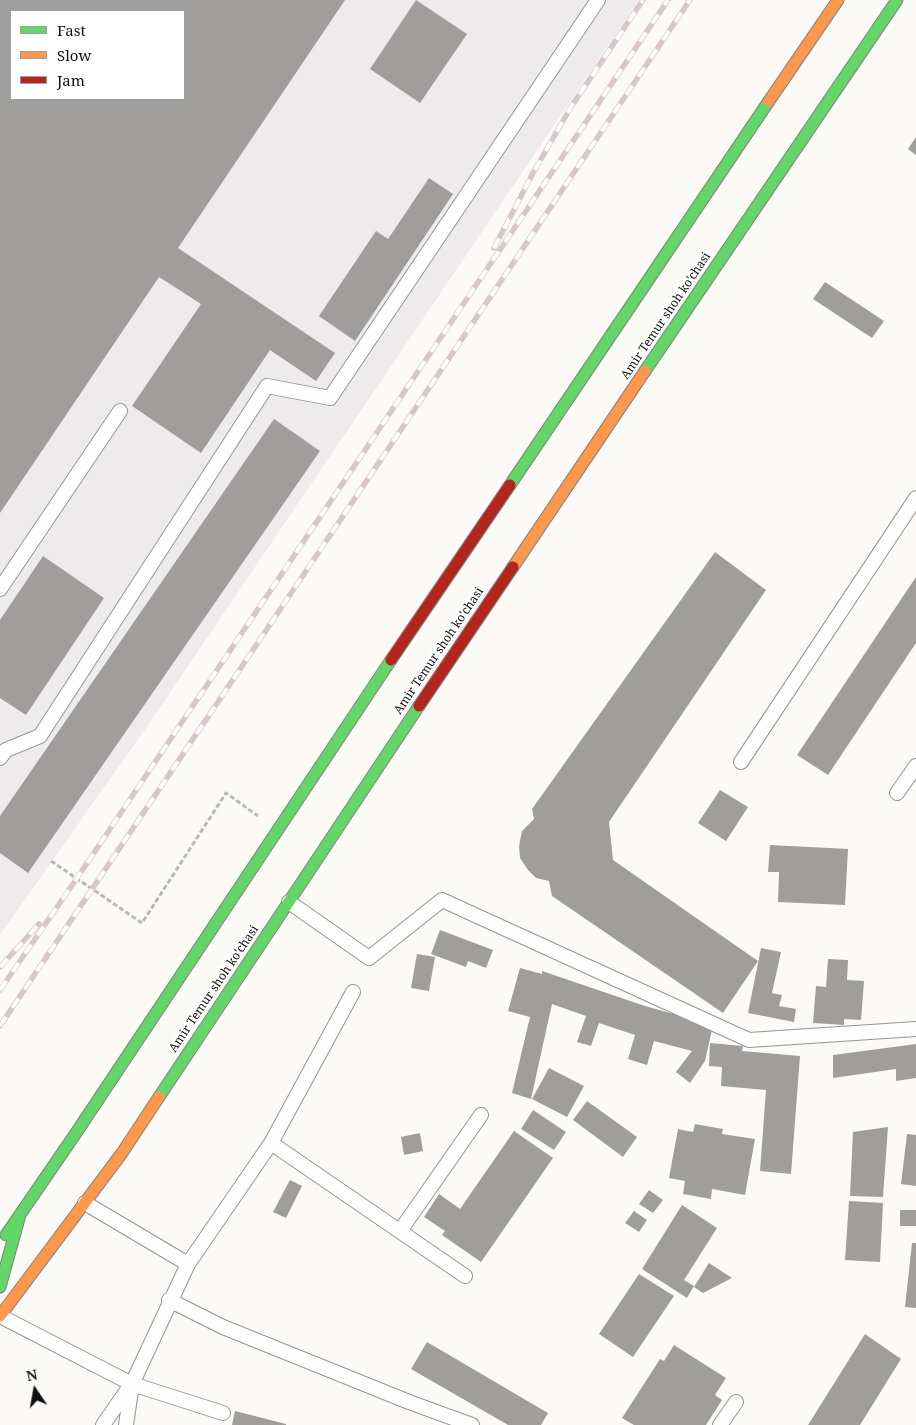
<!DOCTYPE html>
<html>
<head>
<meta charset="utf-8">
<style>
  body { margin:0 }
  #map { position:relative; width:916px; height:1425px; overflow:hidden; background:#fcfaf7; font-family:"Noto Serif",serif }
  canvas { display:block }
  .legend { position:absolute; left:10px; top:10px; width:175px; height:90px; box-sizing:border-box; background:#fff; border:1px solid #9f9f9f; margin:0; padding:6px 9px; list-style:none; font-size:15px; color:#101010 }
  .legend li { display:flex; align-items:center; gap:10px; height:25px }
  .legend b { width:25px; border:1px solid #9f9f9f }
  .north { position:absolute; left:10px; top:1365px; width:50px; height:50px; -webkit-text-stroke:4px #fff; paint-order:stroke; rotate:348deg; font-size:14px; font-weight:700; line-height:20px; text-align:center; color:#101010 }
  .north::after { content:''; display:block; margin:auto; width:18px; height:22px; background:#101010; clip-path:polygon(50% 0,100% 100%,50% 72%,0 100%) }
</style>
</head>
<body>
<div id="map">
<canvas width="916" height="1425"></canvas>
<ul class="legend">
<li><b style="height:6px;background:#63d668"></b>Fast</li>
<li><b style="height:6px;background:#ff974d"></b>Slow</li>
<li><b style="height:6px;background:#b3261e"></b>Jam</li>
</ul>
<div class="north">N</div>
</div>
<script>
const context = document.querySelector('canvas').getContext('2d');
context.lineJoin = 'round';
function fillPath(path, color) {
  context.fillStyle = color;
  context.fill(path, 'evenodd');
}
function poly(rows) {
  const path = new Path2D();
  for (const r of rows) {
    path.moveTo(r[0], r[1]);
    for (let i = 2; i < r.length; i += 2) path.lineTo(r[i], r[i + 1]);
  }
  return path;
}
function strokePath(path, color, width, dash) {
  context.strokeStyle = color;
  context.lineWidth = width;
  context.lineCap = dash ? 'butt' : 'round';
  context.setLineDash(dash || []);
  context.stroke(path);
}
function write(font, color, halo, rows, align = 'center') {
  context.font = font + ' "Noto Serif",serif';
  context.lineWidth = 5;
  context.setLineDash([]);
  context.textBaseline = 'middle';
  context.strokeStyle = halo;
  context.fillStyle = color;
  for (const [text, x, y, turn = 0] of rows) {
    context.save();
    context.translate(x, y);
    context.rotate((+turn || 0) * Math.PI / 180);
    context.textAlign = isNaN(turn) ? turn : align;
    if (halo) context.strokeText(text, 0, 0);
    context.fillText(text, 0, 0);
    context.restore();
  }
}
const industrial = poly([
  [0,0,639,0,146,728,0,935],
  [11,11,184,11,184,99,11,99]
]);
const building = poly([
  [0,0,345,0,178,248,335,353,316,381,270,350,201,453,132,406,201,304,159,277,0,513],
  [11,11,184,11,184,99,11,99],
  [416,0,467,34,420,103,370,69],
  [916,137,916,155,908,149],
  [429,178,453,194,355,341,319,316,376,231,388,239],
  [825,282,884,321,872,338,813,299],
  [274,419,320,451,28,873,0,853,0,816],
  [715,552,766,590,609,822,613,860,758,961,723,1013,552,896,549,881,536,878,528,870,520,858,519,846,522,831,534,819,532,809],
  [43,556,104,598,26,715,0,698,0,620],
  [916,577,916,643,828,775,797,755],
  [720,790,748,807,726,841,698,823],
  [770,845,848,849,845,905,778,902,779,872,768,872],
  [440,930,493,950,486,968,468,961,466,967,431,954],
  [761,948,781,952,772,993,782,995,779,1006,796,1009,794,1022,748,1013],
  [417,954,435,957,429,991,411,988],
  [828,959,848,960,847,980,864,981,861,1020,844,1019,844,1025,813,1023,816,986,826,987],
  [520,968,542,974,542,971,645,1006,713,1025,705,1061,690,1083,676,1072,692,1051,654,1041,647,1065,628,1059,635,1035,599,1023,591,1046,577,1042,586,1016,552,1004,531,1099,512,1093,530,1017,508,1011],
  [710,1043,743,1046,742,1051,800,1056,791,1174,760,1171,766,1090,721,1086,722,1067,709,1066],
  [916,1044,916,1078,896,1081,896,1069,833,1078,833,1055],
  [549,1068,584,1086,567,1117,532,1099],
  [587,1101,637,1137,623,1157,573,1120],
  [533,1110,566,1132,554,1150,521,1129],
  [695,1124,723,1129,722,1134,755,1139,745,1195,712,1189,711,1199,683,1194,685,1181,669,1178,678,1129,693,1132],
  [888,1127,883,1197,850,1196,853,1132],
  [514,1131,553,1158,481,1262,442,1235,445,1231,424,1217,439,1194,460,1209],
  [420,1133,423,1151,404,1155,401,1137],
  [907,1134,916,1135,916,1186,901,1184],
  [290,1180,302,1186,286,1218,273,1212],
  [649,1190,663,1200,653,1213,639,1204],
  [849,1201,883,1203,880,1262,845,1260],
  [682,1205,717,1228,684,1280,694,1286,687,1298,642,1269],
  [900,1210,916,1210,916,1226,900,1226],
  [634,1211,647,1220,639,1232,625,1223],
  [912,1243,916,1243,916,1308,905,1307],
  [709,1263,732,1278,703,1293,694,1287],
  [639,1274,674,1296,633,1357,599,1334],
  [865,1334,901,1359,860,1425,808,1425],
  [427,1342,548,1413,541,1425,508,1425,411,1369],
  [674,1345,726,1378,715,1395,722,1400,706,1425,634,1425,622,1418,660,1359,664,1361],
  [235,1411,286,1424,286,1425,232,1425]
]);
const path = poly([
  [51,861,142,923,226,793,258,816]
]);
const lane = poly([
  [0,589,120,411],
  [0,758,6,750,40,736,267,386,330,398,598,0],
  [741,762,916,498],
  [897,793,916,766],
  [289,902,369,958,442,900,749,1040,916,1029],
  [271,1143,465,1276],
  [85,1203,188,1264],
  [400,1231,481,1115],
  [169,1300,223,1327,409,1402,472,1425],
  [0,1316,132,1384,223,1413],
  [103,1425,130,1386],
  [126,1425,132,1384,188,1264,271,1143,353,992],
  [720,1425,736,1402]
]);
const fast = poly([
  [645,371,897,0],
  [510,485,769,101],
  [159,1097,419,706],
  [6,1235,76,1133,391,660],
  [0,1287,20,1215]
]);
const slow = poly([
  [769,101,838,0],
  [513,567,645,371],
  [0,1316,122,1153,159,1097]
]);
const jam = poly([
  [391,660,510,485],
  [419,706,513,567]
]);
const rail = poly([
  [494,248,533,173,571,107,643,0],
  [0,967,39,924],
  [0,990,77,878,668,0],
  [0,1026,690,0]
]);
const streetNames = [
  ["Amir Temur shoh ko'chasi",666,316,-56],
  ["Amir Temur shoh ko'chasi",439,651,-56],
  ["Amir Temur shoh ko'chasi",214,989,-56]
];
fillPath(industrial, '#eeebed');
fillPath(building, '#a09e9c');
strokePath(lane, '#969594', 16);
strokePath(fast, '#848381', 13);
strokePath(slow, '#848381', 13);
strokePath(jam, '#848381', 13);
strokePath(path, '#b9b9b8', 3, [5, 2.5]);
strokePath(lane, '#fffefe', 14);
strokePath(fast, '#63d668', 11);
strokePath(slow, '#ff974d', 11);
strokePath(jam, '#b3261e', 11);
strokePath(rail, '#d7c7ca', 5.5);
strokePath(rail, '#fff', 4, [11]);
write('12px', '#101010', '#fff', streetNames);
</script>
</body>
</html>
